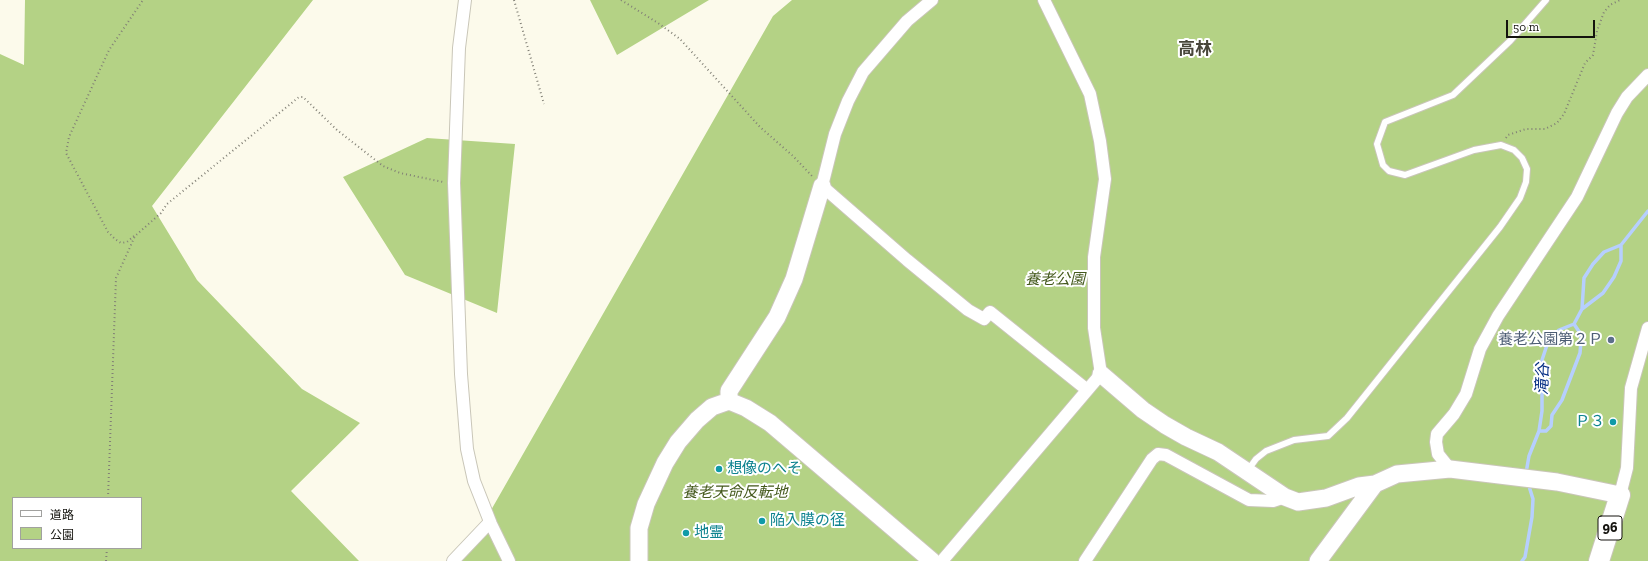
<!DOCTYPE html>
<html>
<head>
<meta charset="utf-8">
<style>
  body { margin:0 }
  #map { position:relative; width:1648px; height:561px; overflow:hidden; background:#fcfaeb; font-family:"Zilla Slab","Noto Sans JP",serif }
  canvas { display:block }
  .legend { position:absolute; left:12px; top:497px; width:130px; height:52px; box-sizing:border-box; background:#fff; border:1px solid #a1a19f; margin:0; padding:5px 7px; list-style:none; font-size:12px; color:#14130e }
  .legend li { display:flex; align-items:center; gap:8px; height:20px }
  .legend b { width:20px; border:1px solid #a1a19f }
  .scale { position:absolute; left:1506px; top:20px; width:89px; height:18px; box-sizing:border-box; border:2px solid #14130e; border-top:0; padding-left:5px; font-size:12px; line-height:14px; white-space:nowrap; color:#14130e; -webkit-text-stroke:3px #fff; paint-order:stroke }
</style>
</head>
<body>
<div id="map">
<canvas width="1648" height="561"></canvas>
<ul class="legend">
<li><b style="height:5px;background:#fff"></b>道路</li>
<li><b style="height:11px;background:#b4d285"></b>公園</li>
</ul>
<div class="scale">50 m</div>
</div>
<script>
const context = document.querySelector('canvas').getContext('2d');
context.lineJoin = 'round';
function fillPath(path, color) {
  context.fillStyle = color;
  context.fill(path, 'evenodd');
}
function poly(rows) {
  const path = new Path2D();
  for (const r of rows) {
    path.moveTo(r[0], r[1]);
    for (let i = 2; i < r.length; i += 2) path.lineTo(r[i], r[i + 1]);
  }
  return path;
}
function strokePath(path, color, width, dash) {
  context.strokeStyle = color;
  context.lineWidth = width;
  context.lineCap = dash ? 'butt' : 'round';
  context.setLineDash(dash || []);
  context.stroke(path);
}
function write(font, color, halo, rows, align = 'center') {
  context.font = font + ' "Zilla Slab","Noto Sans JP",serif';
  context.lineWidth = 4;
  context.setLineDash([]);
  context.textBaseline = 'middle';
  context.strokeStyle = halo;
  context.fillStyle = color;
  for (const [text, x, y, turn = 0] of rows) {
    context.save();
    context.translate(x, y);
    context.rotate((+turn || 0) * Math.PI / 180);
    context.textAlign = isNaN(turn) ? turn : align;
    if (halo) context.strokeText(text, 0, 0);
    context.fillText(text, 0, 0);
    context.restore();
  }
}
const green = poly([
  [25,0,313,0,152,206,197,280,302,389,360,423,291,491,359,561,0,561,0,54,24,65],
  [13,498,141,498,141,548,13,548],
  [590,0,709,0,617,55],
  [792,0,1648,0,1648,561,462,561,773,16],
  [427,138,515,144,497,313,405,275,343,177]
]);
const stream = poly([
  [1582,309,1584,278,1593,264,1604,252,1621,245],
  [1539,431,1546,431,1551,426,1552,415,1562,400,1580,353,1581,341,1580,333,1574,324],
  [1526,473,1529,456,1539,431,1542,411,1542,360,1548,342,1559,330,1574,324,1582,309,1603,293,1614,277,1621,261,1621,245,1648,211],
  [1522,561,1525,557,1532,517,1533,499,1528,483]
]);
const path = poly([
  [514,0,544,104],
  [621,0,658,23,680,39,760,127,793,156,812,176],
  [1506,138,1508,135,1526,129,1545,129,1557,123,1564,114,1585,63,1593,55,1597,31,1604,12,1610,5,1620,0],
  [134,236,127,242,121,243,115,239,108,232,66,153,69,137,109,50,143,0],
  [108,498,116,278,135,236,161,213,167,204,299,97,303,97,337,130,383,166,400,173,443,182],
  [106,561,107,548]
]);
const lane = poly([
  [1248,470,1256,459,1266,451,1294,440,1328,436,1347,418,1500,227,1520,198,1526,182,1527,169,1522,158,1514,150,1501,145,1474,150,1405,175,1389,171,1383,165,1377,144,1385,122,1453,95,1510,41,1546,0]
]);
const street = poly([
  [465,0,459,48,454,183,461,374,467,449,474,481,491,524,509,561],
  [932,0,907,21,863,72,848,101,835,134,822,186,907,260,968,310,984,319,990,312,1086,389],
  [1450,469,1438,454,1436,442,1437,434,1454,414,1466,394,1480,349,1498,316,1577,197,1617,113,1627,97,1648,75],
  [1620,495,1627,468,1631,388,1648,328],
  [453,561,490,522],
  [942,561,1101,374,1094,328,1094,257,1105,179,1100,141,1090,94,1044,0],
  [1085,561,1152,459,1158,454,1166,455,1249,500,1273,501,1285,497]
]);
const secondary = poly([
  [1101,374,1143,410,1165,425,1186,437,1218,452,1285,497,1298,502,1326,498,1359,486,1375,484,1397,474,1450,469,1557,482,1620,495],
  [729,401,729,391,777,317,794,279,822,186],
  [639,561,639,528,646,504,665,463,678,442,697,420,712,407,729,401,746,408,770,423,932,561],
  [1318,561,1375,484]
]);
const primary = poly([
  [1599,561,1620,495]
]);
const markers = [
  [1611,340,4,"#5c6f8a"],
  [1613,422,4,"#0f9aa8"],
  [719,469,4,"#0f9aa8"],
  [762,521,4,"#0f9aa8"],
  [686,533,4,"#0f9aa8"]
];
const shields = [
  [1610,528,24]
];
const shieldNames = [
  ["96",1610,528]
];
const parkNames = [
  ["養老公園",1055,280],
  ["養老天命反転地",735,493]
];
const serviceNames = [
  ["養老公園第２Ｐ",1603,340]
];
const cultureNames = [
  ["Ｐ３",1605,422,"right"],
  ["想像のへそ",727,469],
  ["陥入膜の径",770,521],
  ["地霊",694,533]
];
const waterNames = [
  ["滝谷",1543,379,-88]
];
const quarterNames = [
  ["高林",1195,49]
];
fillPath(green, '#b4d285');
strokePath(stream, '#b6cffe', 3.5);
strokePath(lane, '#c9c6b8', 8);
strokePath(street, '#c9c6b8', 14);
strokePath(secondary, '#c9c6b8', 19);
strokePath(primary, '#c9c6b8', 22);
strokePath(path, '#828076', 2, [1, 3]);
strokePath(lane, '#fff', 6);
strokePath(street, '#fff', 12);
strokePath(secondary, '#fff', 17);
strokePath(primary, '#fff', 20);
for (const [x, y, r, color] of markers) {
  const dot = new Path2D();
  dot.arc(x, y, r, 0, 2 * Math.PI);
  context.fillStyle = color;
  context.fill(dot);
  strokePath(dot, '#fff', 1.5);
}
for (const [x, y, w] of shields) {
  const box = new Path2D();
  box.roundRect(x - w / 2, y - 12, w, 24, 3);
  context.fillStyle = '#fff';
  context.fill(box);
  strokePath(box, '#14130e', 1);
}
write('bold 14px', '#14130e', null, shieldNames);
write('italic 15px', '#44591c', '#fff', parkNames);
write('15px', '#4e5e75', '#fff', serviceNames, 'right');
write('15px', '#0d838f', '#fff', cultureNames, 'left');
write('italic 16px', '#073085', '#fff', waterNames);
write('bold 17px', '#48463a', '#fff', quarterNames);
</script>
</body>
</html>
